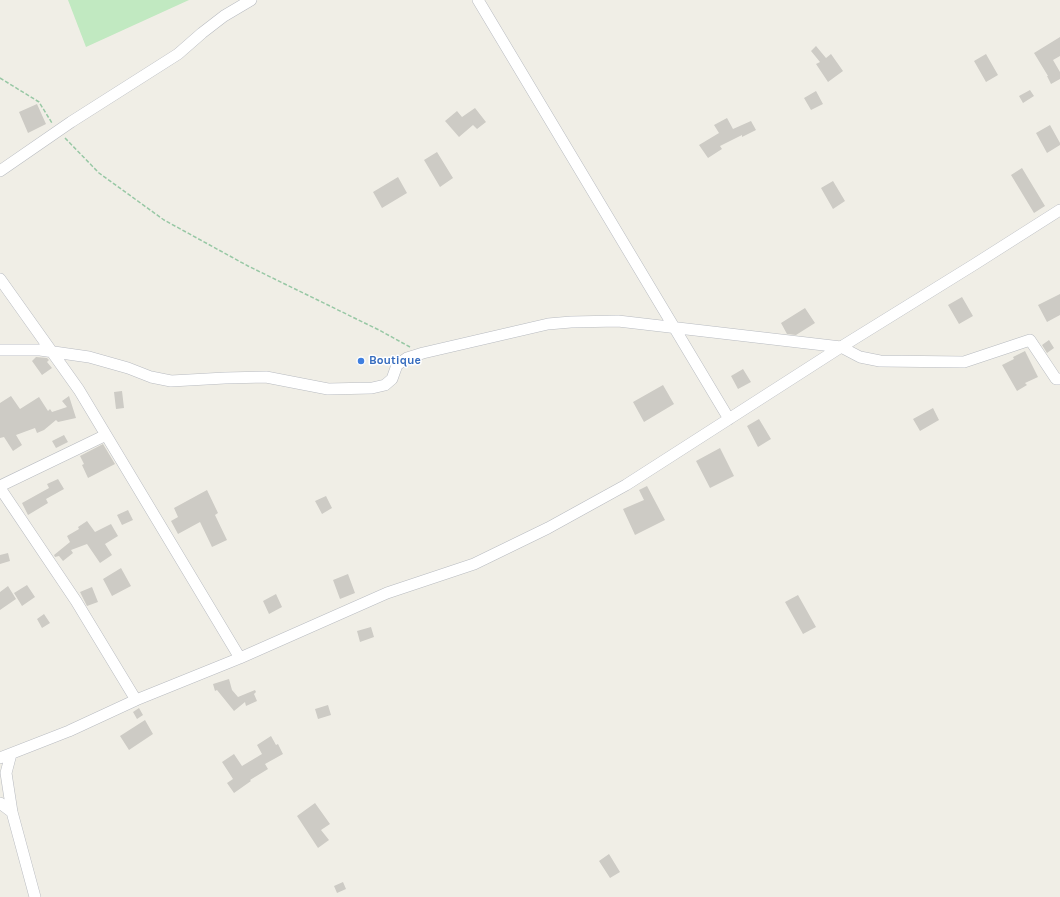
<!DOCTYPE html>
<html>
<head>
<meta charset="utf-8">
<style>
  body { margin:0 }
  canvas { display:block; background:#f0eee6 }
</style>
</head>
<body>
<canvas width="1060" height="897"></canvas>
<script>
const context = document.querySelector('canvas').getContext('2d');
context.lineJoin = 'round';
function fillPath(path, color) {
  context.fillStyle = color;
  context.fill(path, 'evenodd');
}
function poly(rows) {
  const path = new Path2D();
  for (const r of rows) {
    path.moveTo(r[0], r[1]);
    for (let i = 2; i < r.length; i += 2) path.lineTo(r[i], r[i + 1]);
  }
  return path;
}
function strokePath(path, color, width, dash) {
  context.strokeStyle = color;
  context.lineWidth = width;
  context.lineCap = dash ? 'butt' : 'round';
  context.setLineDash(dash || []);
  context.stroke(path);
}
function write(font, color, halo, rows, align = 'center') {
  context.font = font + ' Karla,sans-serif';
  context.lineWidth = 3;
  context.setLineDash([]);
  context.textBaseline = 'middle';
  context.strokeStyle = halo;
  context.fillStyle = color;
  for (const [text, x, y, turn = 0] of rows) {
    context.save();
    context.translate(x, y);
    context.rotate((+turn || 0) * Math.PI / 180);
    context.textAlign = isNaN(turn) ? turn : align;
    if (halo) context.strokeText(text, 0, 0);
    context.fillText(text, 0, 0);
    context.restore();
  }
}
const green = poly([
  [68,0,189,0,86,47]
]);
const building = poly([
  [1060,37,1060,56,1053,60,1060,72,1060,79,1051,84,1047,76,1048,76,1034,53],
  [816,46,826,58,831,54,843,71,828,82,816,64,820,62,811,51],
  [986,54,998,75,986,82,974,61],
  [1030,90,1034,96,1023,103,1019,96],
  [816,91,823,104,811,110,804,98],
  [37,104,46,124,28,133,19,112],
  [475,108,486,122,477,129,473,125,459,137,445,121,457,111,462,117],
  [727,118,733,129,751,121,756,130,742,137,742,135,720,146,722,149,708,158,699,145,719,133,714,125],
  [1050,125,1060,143,1060,145,1047,153,1036,133],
  [437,152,453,178,440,187,424,160],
  [1022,168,1045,206,1034,213,1011,175],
  [398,177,407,193,382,208,373,192],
  [833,181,845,201,833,209,821,188],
  [1060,294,1060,315,1047,322,1038,305],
  [962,297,973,316,959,324,948,305],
  [805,308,815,323,796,335,787,334,781,323],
  [1049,340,1054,348,1047,353,1042,345],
  [1025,351,1038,377,1025,383,1027,385,1017,391,1002,365,1014,359,1013,357],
  [36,357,47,358,49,360,47,362,52,368,42,375,32,361],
  [743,369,751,382,738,389,731,376],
  [663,385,674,404,644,422,633,402],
  [122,391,124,408,116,409,114,392],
  [11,396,20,409,39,397,48,411,50,409,52,412,67,407,62,401,69,396,76,418,58,422,56,420,44,430,37,433,35,428,16,435,22,445,13,451,4,437,0,438,0,403],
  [933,408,939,420,920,431,913,419],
  [759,419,771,439,758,447,747,426],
  [64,435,68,442,56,448,52,441],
  [103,444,115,464,88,478,82,465,84,464,80,456],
  [720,448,734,476,710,488,696,461],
  [58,479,64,489,46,499,48,503,28,515,22,503,49,488,47,484],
  [647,486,665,520,635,535,623,509,644,500,639,490],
  [207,490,218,513,215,515,227,540,212,547,200,522,178,534,171,521,178,517,174,508],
  [326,496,332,508,322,514,315,501],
  [128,510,133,520,122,525,117,515],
  [87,521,95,532,111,524,118,536,105,544,112,555,100,563,87,544,71,550,73,553,63,561,59,556,55,557,54,555,70,542,67,536,79,529,78,527],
  [8,553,10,561,0,564,0,555],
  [121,568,131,586,112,596,103,579],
  [348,574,355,593,340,599,333,580],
  [27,585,35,597,22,606,14,593],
  [8,586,16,599,0,610,0,592],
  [92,587,98,602,87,606,80,592],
  [276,594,282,607,269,614,263,601],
  [798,595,816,627,803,634,785,602],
  [44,614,50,623,42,628,37,619],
  [371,627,374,637,360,642,357,631],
  [229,679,232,690,238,697,255,690,256,692,254,694,257,701,246,706,245,702,234,711,217,690,215,691,213,684],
  [328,705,331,715,318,719,315,709],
  [139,708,143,715,137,719,133,712],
  [145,720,153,734,129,750,120,736],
  [271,736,276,745,278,744,283,754,265,764,268,769,250,780,251,781,234,793,227,783,233,779,222,762,234,754,242,766,262,754,257,745],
  [315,803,330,824,321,830,329,840,318,848,297,816],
  [609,854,620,872,610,878,599,861],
  [343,882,346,889,337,893,334,886]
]);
const path = poly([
  [0,78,39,102,52,123],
  [65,138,99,173,164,220,248,266,379,330,410,347]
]);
const street = poly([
  [478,0,729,419],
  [0,171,71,122,178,54,202,33,224,16,251,0],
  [0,279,79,390,240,658,387,593,474,564,548,528,626,485,841,347,975,264,1060,210],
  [0,350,40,350,89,357,128,368,151,377,171,381,225,378,266,377,328,389,372,388,385,385,392,379,397,365,407,358,423,353,548,324,571,322,618,321,841,347,860,357,880,361,964,362,1030,340,1056,379,1060,379],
  [0,486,106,435],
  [0,488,76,601,136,700],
  [11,754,6,773,12,812,35,897],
  [0,758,69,731,136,700,240,658],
  [0,803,12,812]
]);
const markers = [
  [361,361,4,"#3f7fe0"]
];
const shopNames = [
  ["Boutique",369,361]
];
fillPath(green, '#c1e9c1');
fillPath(building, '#cdcbc5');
strokePath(street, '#b8bbc0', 12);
strokePath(path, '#98c8a5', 1.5, [4, 2]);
strokePath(street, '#fff', 11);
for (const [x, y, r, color] of markers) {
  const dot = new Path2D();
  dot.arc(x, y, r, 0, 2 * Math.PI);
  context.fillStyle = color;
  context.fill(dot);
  strokePath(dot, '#fff', 1.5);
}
write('bold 12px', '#366cbe', '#fff', shopNames, 'left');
</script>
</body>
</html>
